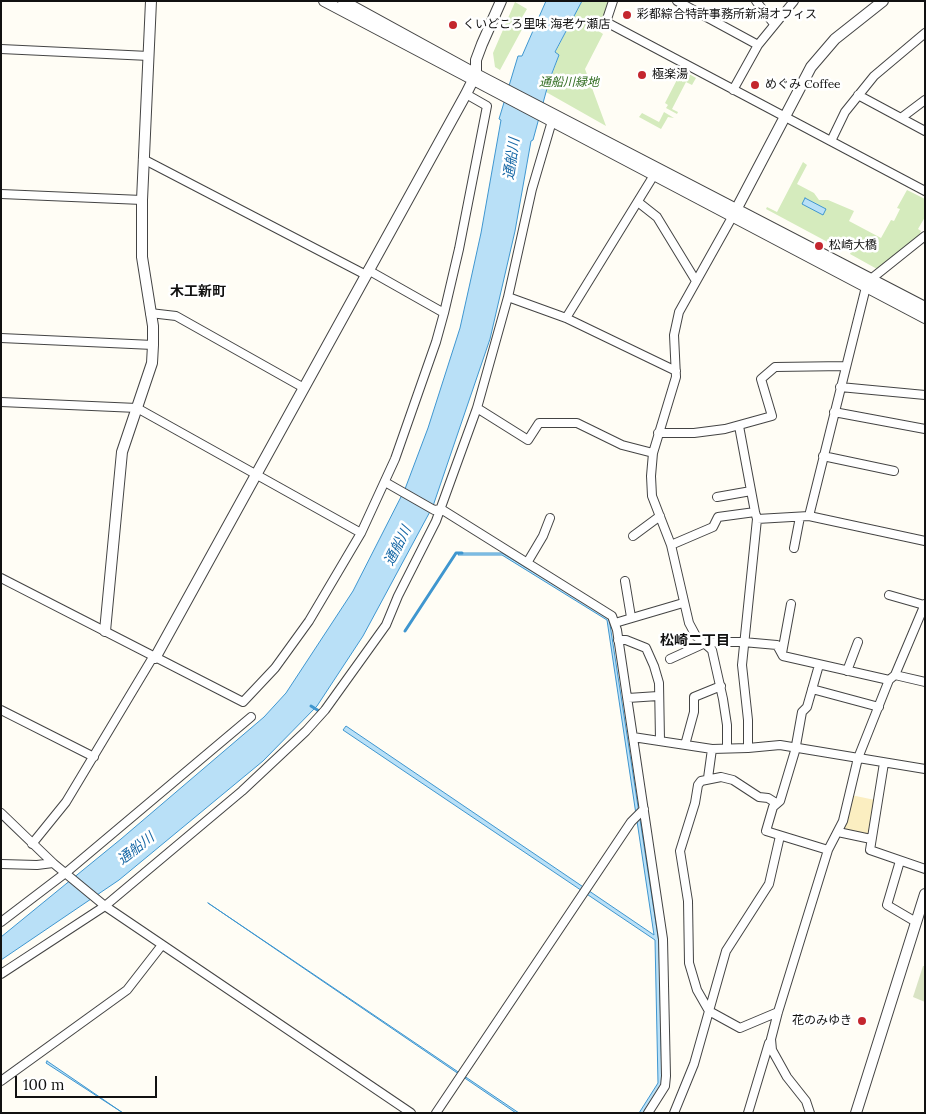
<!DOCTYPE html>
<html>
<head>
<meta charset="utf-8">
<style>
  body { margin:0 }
  #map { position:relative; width:926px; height:1114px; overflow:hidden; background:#fffdf5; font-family:Lora,serif }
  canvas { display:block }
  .frame { position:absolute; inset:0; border:2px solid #111; pointer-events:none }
  .scale { position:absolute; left:15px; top:1076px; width:142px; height:22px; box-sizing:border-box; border:2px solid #111; border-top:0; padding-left:6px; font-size:15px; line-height:18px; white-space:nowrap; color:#111; -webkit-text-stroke:4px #fff; paint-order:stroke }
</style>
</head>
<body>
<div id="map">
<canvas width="926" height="1114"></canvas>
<div class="frame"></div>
<div class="scale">100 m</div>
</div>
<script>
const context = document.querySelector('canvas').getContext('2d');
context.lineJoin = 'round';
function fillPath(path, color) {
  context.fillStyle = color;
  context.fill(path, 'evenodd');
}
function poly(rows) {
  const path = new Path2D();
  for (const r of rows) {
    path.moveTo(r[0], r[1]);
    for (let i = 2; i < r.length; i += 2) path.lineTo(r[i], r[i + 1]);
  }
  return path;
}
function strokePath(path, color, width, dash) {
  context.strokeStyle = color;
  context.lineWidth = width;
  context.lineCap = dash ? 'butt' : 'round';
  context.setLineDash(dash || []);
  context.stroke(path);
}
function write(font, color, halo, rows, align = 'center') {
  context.font = font + ' Lora,"Noto Sans JP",serif';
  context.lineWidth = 5;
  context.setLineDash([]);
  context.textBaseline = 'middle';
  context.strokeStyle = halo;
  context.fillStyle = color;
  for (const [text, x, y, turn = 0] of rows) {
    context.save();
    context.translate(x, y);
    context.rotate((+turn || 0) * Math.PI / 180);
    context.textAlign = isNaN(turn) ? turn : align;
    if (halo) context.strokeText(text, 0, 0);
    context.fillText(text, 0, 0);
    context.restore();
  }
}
const green = poly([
  [582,1,613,1,597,30,603,34,585,69,606,126,546,92,559,55,555,53],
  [515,2,527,9,521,19,526,22,500,70,495,67,493,53],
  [682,70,696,78,692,85,686,82,672,109,678,112,677,114,666,108,668,105,665,103],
  [664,112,674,118,668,117,661,129,639,117,642,113,659,122],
  [803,162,807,165,797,184,814,193,819,200,828,200,854,211,849,221,881,238,891,220,894,221,900,209,897,208,907,190,925,199,925,217,918,229,921,231,919,236,877,269,850,254,854,245,840,237,835,246,766,209,767,207,777,212]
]);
const sand = poly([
  [851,795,875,800,869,837,841,830]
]);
const cemetery = poly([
  [923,966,925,966,925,1002,913,997]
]);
const water = poly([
  [546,1,582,1,555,52,559,55,549,81,533,140,531,141,515,231,490,339,433,506,363,636,317,706,263,761,119,880,1,960,1,937,121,839,264,717,286,693,353,591,405,489,428,428,460,328,470,283,481,233,501,120,499,119,518,56,522,56,546,1],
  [805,198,826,209,823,215,802,204,805,198],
  [460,553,502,553,609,618,659,943,662,1084,643,1113,639,1113,658,1083,655,940,343,730,346,726,654,935,607,620,502,555,458,555,460,553],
  [208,903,519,1113,516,1113,208,903],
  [47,1061,123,1113,46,1063,47,1061]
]);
const stream = poly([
  [405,631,456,553,462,553],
  [311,706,319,711]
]);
const minor = poly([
  [613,1,606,22,925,191],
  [677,1,758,45],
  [756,1,774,24],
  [1,49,149,56],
  [733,90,758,45,794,1],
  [858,95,925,131],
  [901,118,925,100],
  [831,141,845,112,874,76,925,33],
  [143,159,366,275],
  [1,194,142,200],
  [638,202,657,217,696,281],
  [508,297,532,189,552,121],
  [150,313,176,316,304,388],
  [444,313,459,249,487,106,466,94],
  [566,318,654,175],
  [1,338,153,345],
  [840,387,925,395],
  [1,402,137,408,361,533],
  [477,408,528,440,539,423,577,423,622,445,653,453],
  [834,412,925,429],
  [739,426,755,512],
  [658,433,694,433,725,429,772,416,761,379,775,367,846,366],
  [823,456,894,471],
  [385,482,434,510,441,509,612,616,617,630,663,939,666,1076,665,1086,648,1113],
  [717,497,751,491],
  [809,516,866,287,871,279,925,236],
  [633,536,660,516],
  [671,545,713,527,718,517,755,512,757,519,809,516,925,541],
  [794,548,800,517],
  [527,563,543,536,550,518],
  [1,578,243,702,275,668,309,621,361,533,395,459,436,342,444,313,368,270],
  [625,581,631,617],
  [889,595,924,605],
  [615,623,683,603],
  [618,640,626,640,646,648,654,666,659,683,660,740],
  [708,644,716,642,743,642,777,645,783,656,889,680],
  [782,653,791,604],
  [670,659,703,644],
  [819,665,807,707,802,712,795,751,780,801,773,807,766,831,828,850],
  [847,671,858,642],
  [895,675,925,604],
  [812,689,879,707],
  [628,698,658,696],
  [1,710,94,757],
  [633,737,712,749,748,748,780,745,925,769],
  [685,745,694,712,694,697,721,686],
  [727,748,727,725,723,699,712,650,696,636,689,623,671,545,652,496,651,476,653,453,676,377,674,335,679,312,735,212],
  [748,748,748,720,742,665,757,519],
  [884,763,870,850,925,869],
  [708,778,712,749],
  [776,803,768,798,759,797,733,780,721,777,701,781,698,785,695,803,680,851,688,901,689,963,697,990,709,1011,740,1028,778,1012],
  [1,813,53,863,105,906,411,1113],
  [838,832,871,839],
  [32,844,66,802,153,657],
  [900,861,887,905,916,922],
  [1,864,37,865,53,863],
  [1,922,68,871,251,717],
  [1,974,105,906,242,791,306,731,325,710,386,625,398,596,436,521,477,408,508,297,566,318,676,371],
  [1,1081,127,990,162,945],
  [436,1113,631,822,644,809],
  [674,1113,694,1064,726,951,769,884,780,836],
  [748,1113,769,1043],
  [810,1113,806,1101,787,1077,772,1050,771,1039,778,1012,828,850,843,821,858,758,889,680,895,675,925,682]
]);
const tertiary = poly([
  [324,1,925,318],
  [343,1,476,74,925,307],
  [737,208,811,67,835,39,883,1],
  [105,631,122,452,152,363,153,345,153,326,142,257,142,200,151,1],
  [155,658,466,94,476,74,476,60,482,44,501,1],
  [856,1113,925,894]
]);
const markers = [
  [627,15,5,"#c4262e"],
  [453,25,5,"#c4262e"],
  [642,75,5,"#c4262e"],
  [755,85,5,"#c4262e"],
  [819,246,5,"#c4262e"],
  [862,1021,5,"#c4262e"]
];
const poiNames = [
  ["彩都綜合特許事務所新潟オフィス",637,15],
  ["くいどころ里味 海老ケ瀬店",463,25],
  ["極楽湯",652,75],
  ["めぐみ Coffee",765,85],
  ["松崎大橋",829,246],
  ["花のみゆき",852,1021,"right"]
];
const parkNames = [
  ["通船川緑地",569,83]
];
const waterNames = [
  ["通船川",512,159,-82],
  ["通船川",398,546,-63],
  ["通船川",136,849,-38]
];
const neighbourhoodNames = [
  ["木工新町",198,292],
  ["松崎二丁目",695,641]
];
fillPath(green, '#d5ebbd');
fillPath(sand, '#fbeec1');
fillPath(cemetery, '#d9e3c4');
fillPath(water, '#b9e0f7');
strokePath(water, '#3f96cf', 1);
strokePath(stream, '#3f96cf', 3);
strokePath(minor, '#444', 10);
strokePath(tertiary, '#444', 12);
strokePath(minor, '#fff', 8);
strokePath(tertiary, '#fff', 10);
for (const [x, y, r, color] of markers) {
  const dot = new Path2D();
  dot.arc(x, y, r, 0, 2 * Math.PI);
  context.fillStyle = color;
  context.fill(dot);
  strokePath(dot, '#fff', 2);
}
write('12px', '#111', '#fff', poiNames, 'left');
write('italic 12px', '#2f6b1f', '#fff', parkNames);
write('italic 14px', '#1768a6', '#fff', waterNames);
write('bold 14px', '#111', '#fff', neighbourhoodNames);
</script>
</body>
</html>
